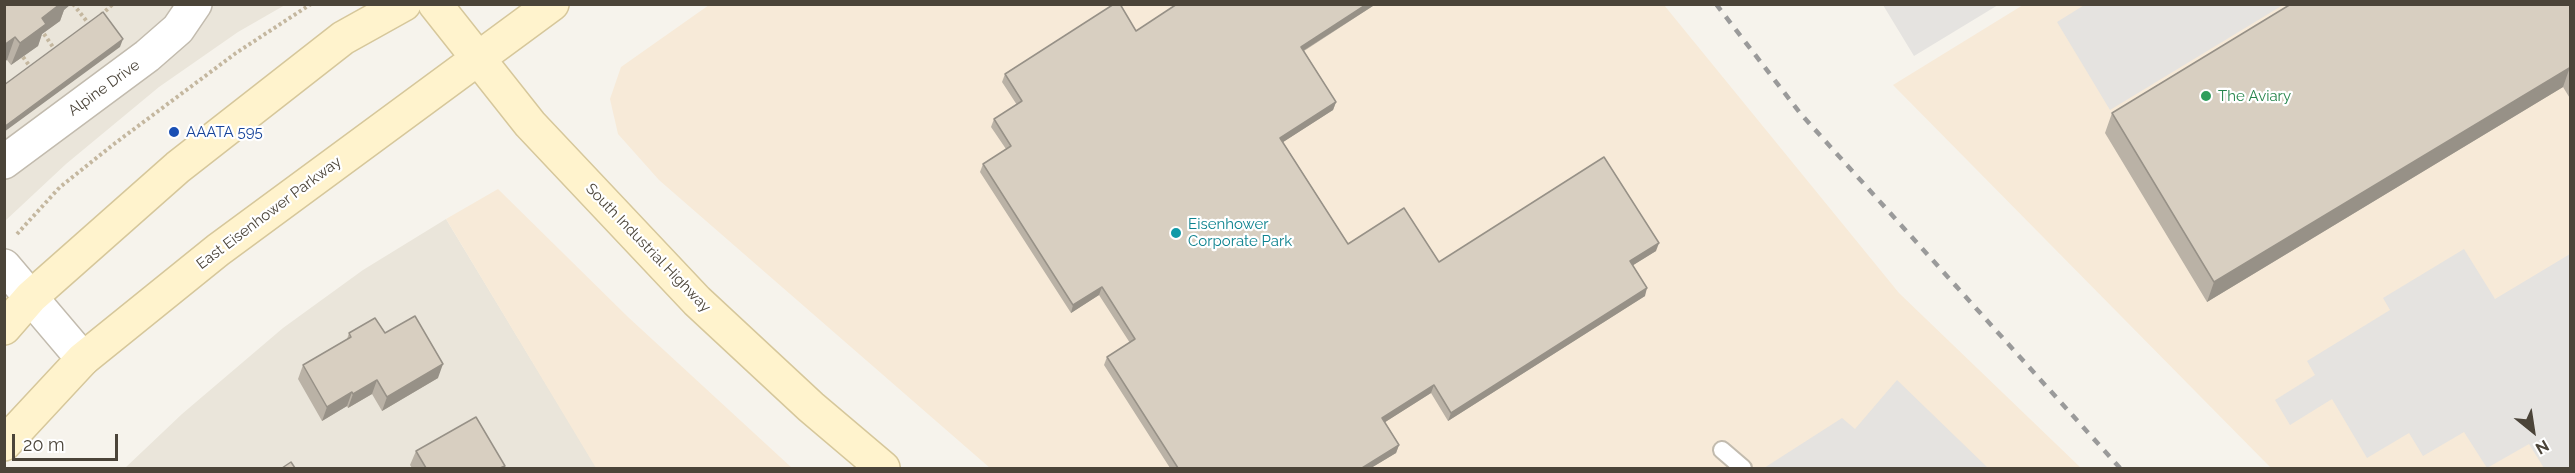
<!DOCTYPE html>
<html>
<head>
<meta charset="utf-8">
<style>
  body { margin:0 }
  #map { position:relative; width:2575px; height:473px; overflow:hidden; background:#f6f3ec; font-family:Raleway,sans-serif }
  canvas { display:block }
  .frame { position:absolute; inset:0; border:6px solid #4b4439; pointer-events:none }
  .north { position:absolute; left:2503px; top:401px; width:60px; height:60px; -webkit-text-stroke:4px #fff; paint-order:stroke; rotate:150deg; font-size:16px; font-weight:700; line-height:24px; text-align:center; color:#4b4439 }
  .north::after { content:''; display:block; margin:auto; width:21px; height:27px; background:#4b4439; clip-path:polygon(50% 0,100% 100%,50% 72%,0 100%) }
  .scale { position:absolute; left:12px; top:434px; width:106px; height:27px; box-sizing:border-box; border:3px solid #4b4439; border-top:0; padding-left:8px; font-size:18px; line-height:21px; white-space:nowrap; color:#4b4439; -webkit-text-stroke:4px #fff; paint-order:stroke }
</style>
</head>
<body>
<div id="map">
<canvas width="2575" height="473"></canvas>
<div class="frame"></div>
<div class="north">N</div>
<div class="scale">20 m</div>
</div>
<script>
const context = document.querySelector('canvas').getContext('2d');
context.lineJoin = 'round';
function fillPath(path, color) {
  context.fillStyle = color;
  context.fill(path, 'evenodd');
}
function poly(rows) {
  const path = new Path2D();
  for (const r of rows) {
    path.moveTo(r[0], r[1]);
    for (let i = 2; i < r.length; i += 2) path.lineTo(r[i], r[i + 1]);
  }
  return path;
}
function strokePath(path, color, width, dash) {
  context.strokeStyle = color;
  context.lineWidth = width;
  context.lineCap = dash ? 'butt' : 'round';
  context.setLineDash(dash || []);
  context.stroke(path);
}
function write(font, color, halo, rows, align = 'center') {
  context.font = font + ' Raleway,sans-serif';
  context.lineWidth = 4.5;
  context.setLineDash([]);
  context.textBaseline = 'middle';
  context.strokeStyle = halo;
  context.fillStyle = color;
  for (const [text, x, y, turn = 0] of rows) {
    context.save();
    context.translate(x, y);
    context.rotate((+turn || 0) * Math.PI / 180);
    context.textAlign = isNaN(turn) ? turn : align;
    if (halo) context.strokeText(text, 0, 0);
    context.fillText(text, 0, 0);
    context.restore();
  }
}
const residential = poly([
  [5,5,285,5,238,32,159,87,66,164,5,221],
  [446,219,597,468,125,468,182,414,283,328,363,270]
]);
const commercial = poly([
  [709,5,1664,5,1899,293,2081,468,990,468,659,180,618,134,610,99,621,67],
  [2023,5,2570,5,2570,468,2271,468,1893,85],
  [498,189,628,317,792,468,596,468,446,219]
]);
const parking = poly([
  [2086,4,2283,4,2283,5,2110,110,2057,22],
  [1883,5,1998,5,1914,56],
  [2464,249,2495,299,2570,254,2570,468,2544,468,2529,444,2487,468,2464,432,2423,456,2409,433,2367,458,2332,399,2290,425,2275,400,2315,375,2307,361,2390,310,2383,298],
  [1897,380,1988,468,1764,468,1842,418,1855,429]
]);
const path = poly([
  [73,4,89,24],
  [101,15,113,4],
  [44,34,55,50],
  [23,57,31,68],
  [17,234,60,187,114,144,236,53,311,4]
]);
const lane = poly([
  [1722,450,1743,468]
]);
const street = poly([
  [4,162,147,56,178,29,195,4],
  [4,266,83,359]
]);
const secondary = poly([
  [435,4,530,124,697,301,811,407,883,468],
  [4,328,31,297,178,167,343,38,404,4],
  [4,444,83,359,218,250,552,4]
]);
const rail = poly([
  [1716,4,1800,113,2120,468]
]);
const wall = poly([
  [4,4,71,4,64,10,60,21,42,34,38,46,11,65,7,60],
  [1177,4,1376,4,1304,51,1336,102,1333,110,1283,142,1348,244,1439,262,1656,251,1633,265,1645,296,1448,421,1431,393,1385,422,1399,445,1396,453,1371,468,1170,468,1104,365,1107,357,1130,343,1099,295,1071,313,980,172,983,164,1006,149,991,127,994,119,1017,105,1002,82,1005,74,1136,31],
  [2571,4,2571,100,2563,87,2207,302,2105,133,2112,113],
  [349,333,385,333,438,378,382,411,372,394,348,408,347,406,322,421,298,379,303,365,347,339],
  [416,451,504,468,412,468,410,465]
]);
const shadedWall = poly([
  [60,4,71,4,64,10,60,21,42,34,38,46,11,65,20,43,42,18],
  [1367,4,1376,4,1298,54,1301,47],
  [15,37,7,60,4,62,4,45],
  [123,39,120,47,4,132,4,127],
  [2570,67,2563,87,2207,302,2214,282],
  [1336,102,1333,110,1277,146,1280,138],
  [1659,243,1656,251,1627,269,1630,261],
  [1102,287,1099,295,1071,313,1073,305],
  [1647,288,1645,296,1448,421,1451,413],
  [443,364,438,378,382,411,387,397],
  [377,380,372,394,348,408,353,394],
  [1434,385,1431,393,1379,426,1382,418],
  [352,392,347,406,322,421,327,407],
  [1399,445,1396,453,1371,468,1362,468]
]);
const building = poly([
  [4,4,60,4,42,18,46,24,31,35,20,43,15,37,4,45,4,4],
  [1114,4,1120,4,1136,31,1177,4,1367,4,1301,47,1336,102,1280,138,1348,244,1404,208,1439,262,1604,157,1659,243,1630,261,1647,288,1451,413,1434,385,1382,418,1399,445,1362,468,1178,468,1107,357,1135,339,1102,287,1073,305,983,164,1011,146,994,119,1022,101,1005,74,1114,4],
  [2291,4,2571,4,2571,67,2214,282,2112,113,2291,4],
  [103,12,123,39,4,127,4,85,103,12],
  [415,316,443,364,387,397,377,380,353,394,352,392,327,407,303,365,351,337,349,333,375,318,385,333,415,316],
  [476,417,505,466,500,468,426,468,416,451,476,417],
  [291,462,295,468,282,468,291,462]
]);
const markers = [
  [2206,96,6,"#2e9e5b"],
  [174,132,6,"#1a4fb4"],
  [1176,233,6,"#0f9aa8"]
];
const streetNames = [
  ["Alpine Drive",104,88,-36],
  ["East Eisenhower Parkway",269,213,-37],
  ["South Industrial Highway",648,248,46]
];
const leisureNames = [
  ["The Aviary",2218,96]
];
const transitNames = [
  ["AAATA 595",186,132]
];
const cultureNames = [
  ["Eisenhower",1188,224],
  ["Corporate Park",1188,241]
];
fillPath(residential, '#eae5da');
fillPath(commercial, '#f7ead8');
fillPath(parking, '#e5e3e0');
strokePath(lane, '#c2bbae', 20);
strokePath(street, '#c2bbae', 36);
strokePath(secondary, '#d6c79b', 36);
strokePath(path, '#c4b79f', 4, [3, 3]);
strokePath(lane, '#fff', 16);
strokePath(street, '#fff', 33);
strokePath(secondary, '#fff3cd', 33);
strokePath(rail, '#9a9a9a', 4.5, [8, 8]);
fillPath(wall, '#bab2a6');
fillPath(shadedWall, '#979187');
fillPath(building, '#d8cfc1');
strokePath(building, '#979187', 1.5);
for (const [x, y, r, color] of markers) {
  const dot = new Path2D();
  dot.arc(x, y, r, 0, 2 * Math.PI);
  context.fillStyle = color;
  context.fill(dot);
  strokePath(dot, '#fff', 2);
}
write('15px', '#4b4439', '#fff', streetNames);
write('15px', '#27864d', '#fff', leisureNames, 'left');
write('15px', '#164399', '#fff', transitNames, 'left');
write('15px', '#0d838f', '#fff', cultureNames, 'left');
</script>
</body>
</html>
